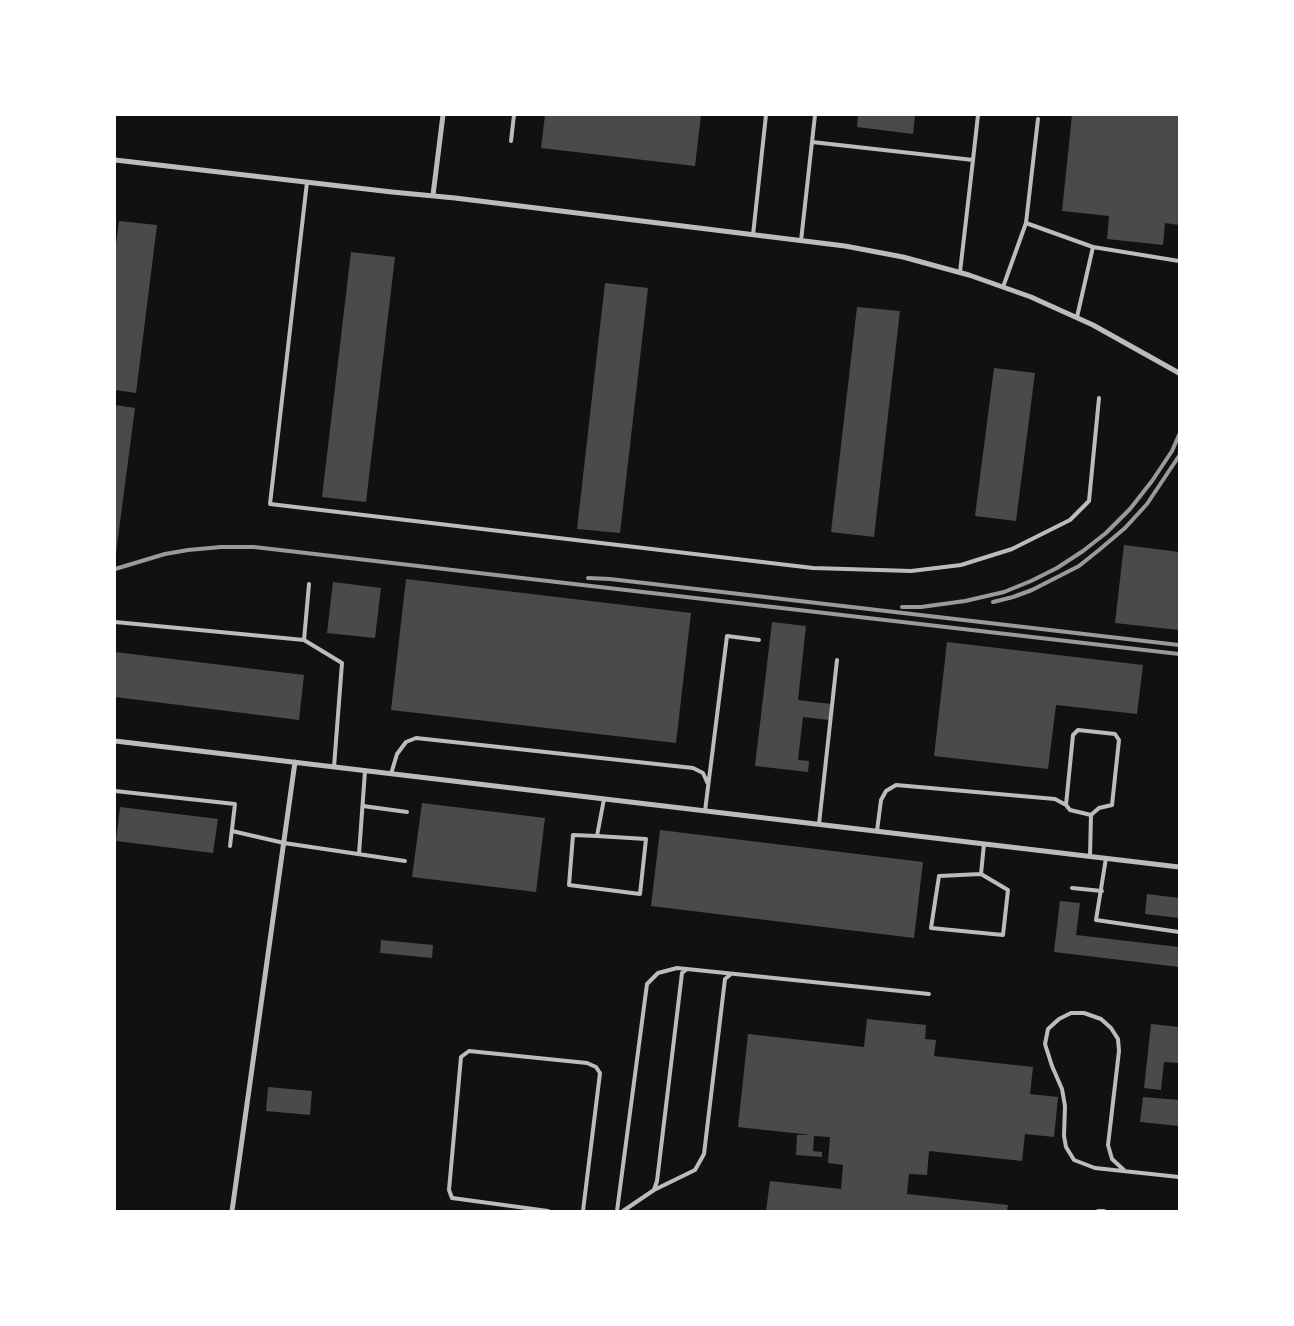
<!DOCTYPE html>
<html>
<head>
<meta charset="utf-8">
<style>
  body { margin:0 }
  #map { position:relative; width:1294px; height:1326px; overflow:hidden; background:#111; font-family:"Noto Sans",sans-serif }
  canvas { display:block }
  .frame { position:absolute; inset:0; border:116px solid #fff; pointer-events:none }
</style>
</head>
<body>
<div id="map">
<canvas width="1294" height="1326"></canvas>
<div class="frame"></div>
</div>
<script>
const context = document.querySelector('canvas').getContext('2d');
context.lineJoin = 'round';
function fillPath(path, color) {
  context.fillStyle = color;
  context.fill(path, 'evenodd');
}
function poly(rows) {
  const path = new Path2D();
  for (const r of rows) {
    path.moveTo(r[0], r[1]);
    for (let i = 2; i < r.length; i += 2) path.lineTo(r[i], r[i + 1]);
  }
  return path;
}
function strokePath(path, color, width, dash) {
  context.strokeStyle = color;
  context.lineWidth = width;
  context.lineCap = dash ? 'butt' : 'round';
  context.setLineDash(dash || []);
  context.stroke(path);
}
const building = poly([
  [545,115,701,115,695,166,541,148],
  [858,115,915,115,913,134,857,127],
  [1072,115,1179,115,1179,225,1165,223,1163,245,1107,239,1109,216,1062,211],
  [119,221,157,225,136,393,115,390,115,253],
  [351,252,395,257,366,502,322,497],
  [605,283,648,288,620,533,577,529],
  [857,307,900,311,874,537,831,532],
  [994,368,1035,373,1016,521,975,516],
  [115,405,135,408,116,553,115,553],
  [1124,545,1179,552,1179,630,1115,623],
  [406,579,691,613,676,743,391,710],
  [333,582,381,588,375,638,327,633],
  [772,622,806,626,798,700,831,704,829,720,803,717,798,760,809,761,808,772,755,766],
  [947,642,1143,665,1137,714,1056,705,1048,769,934,756],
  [115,652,304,675,299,720,115,697],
  [422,803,545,818,536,892,412,877],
  [120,807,218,819,213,853,116,841],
  [660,830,923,862,914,938,651,906],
  [1147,894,1179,898,1179,918,1145,914],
  [1060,901,1080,903,1076,935,1179,947,1179,967,1054,952],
  [381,940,433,945,432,958,380,953],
  [867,1019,926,1025,925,1039,936,1040,934,1056,1033,1067,1030,1094,1058,1097,1054,1137,1025,1134,1022,1161,929,1151,927,1175,909,1174,907,1194,1008,1205,1007,1211,766,1211,770,1181,841,1189,843,1165,828,1163,830,1137,814,1136,813,1151,822,1152,822,1157,796,1155,797,1135,811,1135,738,1127,748,1034,864,1047],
  [1151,1024,1179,1027,1179,1063,1164,1062,1161,1090,1144,1088],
  [268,1087,312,1091,310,1115,266,1111],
  [1143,1097,1179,1100,1179,1126,1140,1122]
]);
const service = poly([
  [511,141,514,115],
  [812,142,815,115],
  [973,160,978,115],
  [307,182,270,504,813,568,911,571,961,565,1012,549,1070,520,1089,501,1099,398],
  [1026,223,1038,119],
  [753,235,766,115],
  [801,241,812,142,973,160,960,272],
  [1003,287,1026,223,1093,247],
  [1077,317,1093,247,1179,261],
  [115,622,304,640,342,663,334,767],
  [304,640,309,584],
  [391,774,397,754,406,742,416,738,693,768,703,773,708,784],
  [115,791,235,804,230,846],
  [363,806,407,812],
  [705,811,727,636,759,640],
  [819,824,837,660],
  [232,831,284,843,405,861],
  [877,831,881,800,886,791,896,785,1055,799,1066,805],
  [597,836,646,839,640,894,569,885,573,835,597,836,604,799],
  [359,854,365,771],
  [1090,856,1091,815,1099,808,1112,805,1119,740,1115,734,1078,730,1073,735,1066,805,1070,810,1091,815],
  [1106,858,1096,920,1179,932],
  [981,874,939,876,931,928,1003,935,1008,890,981,874,984,844],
  [1072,888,1102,891],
  [1125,1171,1112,1159,1108,1145,1119,1051,1118,1039,1111,1028,1101,1019,1084,1013,1071,1013,1059,1019,1048,1029,1045,1044,1052,1066,1062,1089,1065,1106,1064,1136,1066,1147,1074,1160,1095,1168,1179,1177],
  [654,1190,695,1170,704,1154,725,979,731,974],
  [548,1211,452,1198,449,1190,461,1057,469,1051,587,1063,596,1067,600,1073,583,1211],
  [617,1211,647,984,658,973,677,968,929,994],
  [623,1211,654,1190,657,1181,682,973,687,969],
  [1098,1211,1104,1211]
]);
const minor = poly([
  [115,160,392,192,455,198,845,246,903,257,969,275,1031,297,1093,325,1179,373],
  [433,195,443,115],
  [115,741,1179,867],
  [232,1211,295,762]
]);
const rail = poly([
  [115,569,165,554,188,550,221,547,254,547,1179,654],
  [588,578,610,579,1179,645],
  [993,602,1013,597,1032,590,1079,566,1099,550,1125,528,1147,504,1179,456],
  [902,607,921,607,965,601,1004,592,1031,581,1057,568,1083,551,1106,533,1130,509,1152,481,1172,451,1179,435]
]);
fillPath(building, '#4a4a4a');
strokePath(service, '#bcbcbc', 4);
strokePath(minor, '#bcbcbc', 5);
strokePath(rail, '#9a9a9a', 4);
</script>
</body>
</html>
